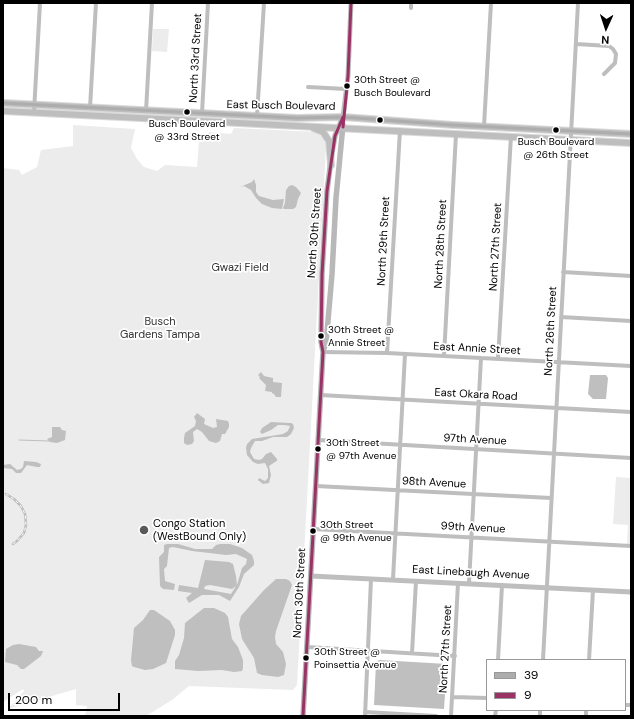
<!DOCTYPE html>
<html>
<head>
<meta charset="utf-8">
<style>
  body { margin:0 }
  #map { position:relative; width:634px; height:719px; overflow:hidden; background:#fff; font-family:"DM Sans",sans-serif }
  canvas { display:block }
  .frame { position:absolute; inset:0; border:4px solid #000; pointer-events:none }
  .legend { position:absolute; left:486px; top:659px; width:140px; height:52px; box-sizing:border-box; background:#fff; border:1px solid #999; margin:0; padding:5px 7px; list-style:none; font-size:12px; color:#000 }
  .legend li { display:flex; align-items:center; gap:8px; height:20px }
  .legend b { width:20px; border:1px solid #999 }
  .north { position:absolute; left:586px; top:8px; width:40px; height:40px; -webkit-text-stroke:3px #fff; paint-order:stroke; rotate:183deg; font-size:11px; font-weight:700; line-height:16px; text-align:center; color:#000 }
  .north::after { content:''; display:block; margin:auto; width:14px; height:18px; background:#000; clip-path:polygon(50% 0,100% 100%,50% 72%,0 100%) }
  .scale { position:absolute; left:8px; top:693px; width:112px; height:18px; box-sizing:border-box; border:2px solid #000; border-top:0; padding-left:5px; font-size:12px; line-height:14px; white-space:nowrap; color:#000; -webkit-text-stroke:3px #fff; paint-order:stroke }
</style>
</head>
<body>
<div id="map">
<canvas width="634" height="719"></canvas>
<div class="frame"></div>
<ul class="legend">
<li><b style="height:5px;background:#adadad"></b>39</li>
<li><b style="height:5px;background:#936"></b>9</li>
</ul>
<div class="north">N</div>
<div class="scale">200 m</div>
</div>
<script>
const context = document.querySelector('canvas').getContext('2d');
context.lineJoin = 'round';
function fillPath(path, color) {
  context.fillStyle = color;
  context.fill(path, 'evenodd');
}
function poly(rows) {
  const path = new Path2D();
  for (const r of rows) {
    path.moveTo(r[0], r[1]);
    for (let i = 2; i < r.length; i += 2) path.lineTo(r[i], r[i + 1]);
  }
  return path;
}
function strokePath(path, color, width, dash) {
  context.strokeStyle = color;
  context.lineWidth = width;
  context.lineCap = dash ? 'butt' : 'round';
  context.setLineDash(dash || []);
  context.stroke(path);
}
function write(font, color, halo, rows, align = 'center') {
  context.font = font + ' "DM Sans",sans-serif';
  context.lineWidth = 3.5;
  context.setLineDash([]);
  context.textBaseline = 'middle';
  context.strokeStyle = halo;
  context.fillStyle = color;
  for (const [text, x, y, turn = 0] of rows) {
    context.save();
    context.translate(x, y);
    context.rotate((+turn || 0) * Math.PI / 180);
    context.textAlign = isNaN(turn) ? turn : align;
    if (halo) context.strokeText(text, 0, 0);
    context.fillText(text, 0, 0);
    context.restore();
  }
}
const green = poly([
  [153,29,169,29,167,52,152,51],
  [73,125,135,129,131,148,137,159,144,167,157,171,165,165,197,167,199,141,209,132,231,134,234,128,317,132,324,137,326,146,297,685,293,690,189,686,172,700,146,716,85,716,87,706,76,705,76,689,8,709,24,691,23,689,3,702,3,168,19,170,22,175,37,167,41,150,73,146],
  [616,477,631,478,631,545,627,545,628,525,613,524]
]);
const water = poly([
  [254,179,256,185,256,192,259,196,273,200,284,199,282,209,272,208,262,204,256,198,251,190,244,186,240,187,252,182],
  [292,185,296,187,301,193,298,199,296,207,293,209,284,209,283,208,285,203,286,190,289,186],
  [261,372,264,376,273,378,273,382,282,383,281,397,276,397,274,394,272,393,272,392,265,391,266,385,259,378,260,377,258,375],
  [590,375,606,375,608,378,606,399,593,399,588,394],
  [197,413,205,419,204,424,213,428,217,427,216,419,228,421,229,424,229,427,225,434,222,434,220,441,216,443,209,441,202,432,197,429,193,432,194,441,192,444,187,445,184,443,184,438,185,433,195,426,196,421,194,417],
  [271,422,291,423,293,424,294,428,291,434,287,437,273,437,262,441,255,441,251,448,250,452,254,459,259,460,262,459,266,454,271,452,277,459,277,461,275,462,269,466,271,475,269,483,263,484,258,480,259,478,265,481,268,478,268,469,265,463,258,464,253,462,247,455,246,448,247,444,252,439,283,434,288,431,290,426,284,425,278,425,271,430,262,434,260,432,262,428],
  [52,427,60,427,62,430,66,431,65,440,57,443,50,442,47,439,52,437],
  [24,461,36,462,41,464,40,467,37,467,27,465,21,473,16,473,12,469,3,468,3,465,10,464,17,470,21,469,23,467],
  [167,544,178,544,195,549,212,549,216,545,220,544,230,544,242,548,252,555,254,561,254,565,244,574,239,587,230,601,219,595,202,595,189,603,186,598,192,593,178,591,179,585,198,588,205,560,229,562,233,564,236,576,237,585,242,568,246,564,247,559,236,554,226,555,192,551,173,547,169,548,167,566,164,569,165,581,175,584,174,590,163,589,160,586,159,557,164,552,164,545],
  [210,585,232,589,236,586,231,594,204,589,205,586],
  [276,579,286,579,290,581,292,585,276,631,275,637,276,644,283,652,286,664,284,675,278,677,262,675,257,673,254,658,242,639,239,624,241,616,264,590],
  [204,608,214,608,225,613,228,617,232,639,238,647,243,660,243,668,242,671,234,672,222,670,198,671,175,669,175,661,179,655,184,638,185,623],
  [150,610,154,610,170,621,175,630,175,635,166,663,153,669,145,670,134,667,132,666,131,660,134,628,143,620],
  [19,644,36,647,39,651,43,651,41,656,24,669,21,669,17,665,5,662,6,649,13,645],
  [379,660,447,664,444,709,374,705,376,663]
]);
const stream = poly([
  [19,440,49,441]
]);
const minor = poly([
  [411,8,411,3],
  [576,44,609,46,613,49,616,54,615,63,604,74],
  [308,87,346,89],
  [90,108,96,3],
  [146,111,152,3],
  [34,112,40,3],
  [202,113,208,3],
  [257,116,264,3],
  [484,126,491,3],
  [563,272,631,276],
  [561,317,631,321],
  [323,352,387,353,631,366],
  [387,353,400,130],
  [444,356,456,134],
  [498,359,511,136],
  [320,395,631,412],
  [318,440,631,458],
  [316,486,551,498],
  [313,529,631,546],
  [393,579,405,354],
  [469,583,481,358],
  [307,647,455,656],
  [412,653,416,581],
  [498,660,502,585],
  [543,660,578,3],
  [589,660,593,590],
  [453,697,487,698],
  [625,705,631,705],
  [365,712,436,716],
  [365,716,371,579],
  [451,716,458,583],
  [495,716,496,710],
  [540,716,540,710],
  [586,716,586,710]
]);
const tertiary = poly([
  [343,117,348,76,351,3],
  [311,576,631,592]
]);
const secondary = poly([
  [323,351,326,344,332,274,336,198,343,125],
  [303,716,323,352,321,342,322,274,327,191,332,152,335,136,343,117]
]);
const primary = poly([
  [3,103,297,118,343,117,453,125,631,134],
  [3,111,631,143],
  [313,128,323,132,329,141,331,165]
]);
const rail = poly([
  [6,494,14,499,21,506,25,514,26,525,24,533,17,541,13,544]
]);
const bus1 = poly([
  [3,103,297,118,343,117,453,125,631,134]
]);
const bus2 = poly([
  [343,127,348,76,351,3],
  [303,716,323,352,321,342,322,274,327,191,335,136,343,117]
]);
const markers = [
  [347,86,3.5,"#000"],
  [187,112,3.5,"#000"],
  [380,120,3.5,"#000"],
  [556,130,3.5,"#000"],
  [321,336,3.5,"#000"],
  [318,449,3.5,"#000"],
  [144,530,5,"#595959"],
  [313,531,3.5,"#000"],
  [306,658,3.5,"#000"]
];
const busNames = [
  ["30th Street @",354,80],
  ["Busch Boulevard",354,93],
  ["Busch Boulevard",187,124,"center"],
  ["@ 33rd Street",187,137,"center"],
  ["Busch Boulevard",556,142,"center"],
  ["@ 26th Street",556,155,"center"],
  ["30th Street @",328,330],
  ["Annie Street",328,343],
  ["30th Street",326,443],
  ["@ 97th Avenue",326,456],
  ["30th Street",320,525],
  ["@ 99th Avenue",320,538],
  ["30th Street @",314,652],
  ["Poinsettia Avenue",314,665]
];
const streetNames = [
  ["North 33rd Street",196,58,-87],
  ["East Busch Boulevard",281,106,1],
  ["North 30th Street",315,233,-86],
  ["North 29th Street",384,241,-87],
  ["North 28th Street",441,244,-87],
  ["North 27th Street",496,247,-87],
  ["North 26th Street",551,331,-87],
  ["East Annie Street",477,349,3],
  ["East Okara Road",476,395,3],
  ["97th Avenue",475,440,3],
  ["98th Avenue",434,483,3],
  ["99th Avenue",473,528,3],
  ["East Linebaugh Avenue",471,573,3],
  ["North 30th Street",300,593,-87],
  ["North 27th Street",446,649,-87]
];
const parkNames = [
  ["Gwazi Field",240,268],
  ["Busch",160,322],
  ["Gardens Tampa",160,335]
];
const poiNames = [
  ["Congo Station",153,524],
  ["(WestBound Only)",153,537]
];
fillPath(green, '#ececec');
fillPath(water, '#bfbfbf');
strokePath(stream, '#bfbfbf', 1);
strokePath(primary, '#dbdbdb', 8);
strokePath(minor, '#bebebe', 4);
strokePath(tertiary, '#bebebe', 5);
strokePath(secondary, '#b8b8b8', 5.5);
strokePath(primary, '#bebebe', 6);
strokePath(rail, '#bebebe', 2.5);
strokePath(rail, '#fff', 1, [3]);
strokePath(bus1, '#adadad', 3);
strokePath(bus2, '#936', 3);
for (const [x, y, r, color] of markers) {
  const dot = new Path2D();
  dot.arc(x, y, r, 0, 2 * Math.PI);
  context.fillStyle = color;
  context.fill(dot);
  strokePath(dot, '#fff', 1.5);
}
write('10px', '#000', '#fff', busNames, 'left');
write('11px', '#000', '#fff', streetNames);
write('11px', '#333', '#fff', parkNames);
write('11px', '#000', '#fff', poiNames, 'left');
</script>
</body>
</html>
